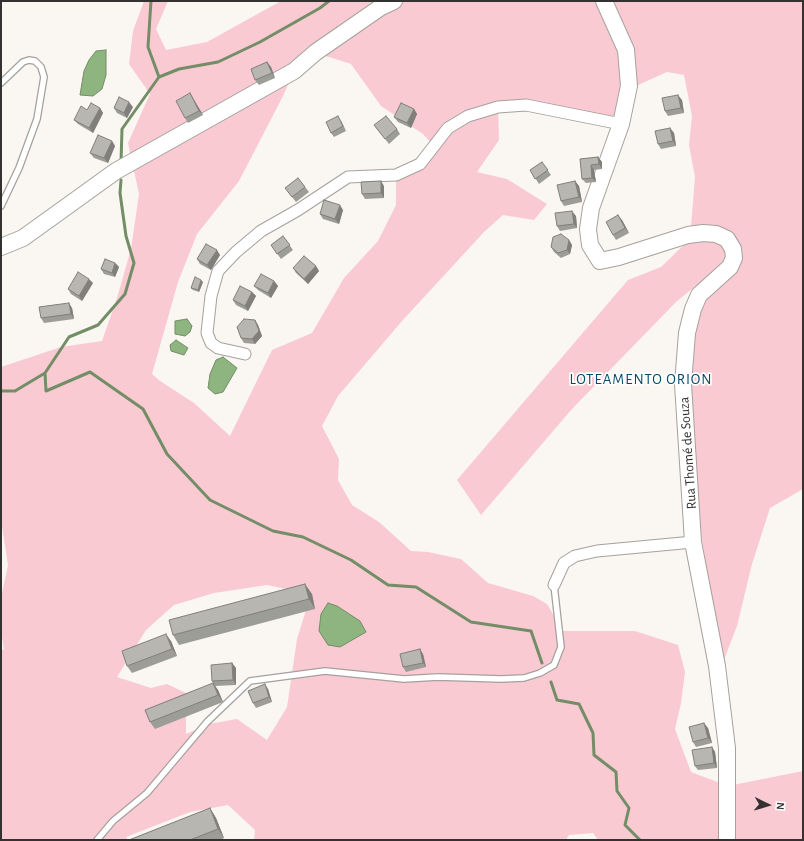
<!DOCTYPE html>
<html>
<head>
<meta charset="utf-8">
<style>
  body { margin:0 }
  #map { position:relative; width:804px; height:841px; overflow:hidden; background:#faf6f1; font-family:"Alegreya Sans",sans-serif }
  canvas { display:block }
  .frame { position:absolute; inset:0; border:2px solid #343230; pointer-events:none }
  .north { position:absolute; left:748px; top:785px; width:40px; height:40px; -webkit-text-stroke:3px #fff; paint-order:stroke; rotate:95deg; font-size:11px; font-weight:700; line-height:16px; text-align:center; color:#343230 }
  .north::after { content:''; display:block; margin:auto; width:14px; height:18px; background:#343230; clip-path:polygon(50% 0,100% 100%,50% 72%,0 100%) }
</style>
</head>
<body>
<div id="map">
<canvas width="804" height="841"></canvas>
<div class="frame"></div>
<div class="north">N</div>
</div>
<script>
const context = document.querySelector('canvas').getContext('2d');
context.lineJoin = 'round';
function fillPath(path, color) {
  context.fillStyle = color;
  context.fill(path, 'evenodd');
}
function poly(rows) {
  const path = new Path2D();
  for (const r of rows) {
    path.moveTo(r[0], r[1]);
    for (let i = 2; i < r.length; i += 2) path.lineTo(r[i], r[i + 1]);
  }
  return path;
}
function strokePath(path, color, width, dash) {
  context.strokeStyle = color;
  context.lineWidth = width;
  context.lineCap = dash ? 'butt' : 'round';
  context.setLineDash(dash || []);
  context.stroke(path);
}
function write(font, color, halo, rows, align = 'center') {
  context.font = font + ' "Alegreya Sans",sans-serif';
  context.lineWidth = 3.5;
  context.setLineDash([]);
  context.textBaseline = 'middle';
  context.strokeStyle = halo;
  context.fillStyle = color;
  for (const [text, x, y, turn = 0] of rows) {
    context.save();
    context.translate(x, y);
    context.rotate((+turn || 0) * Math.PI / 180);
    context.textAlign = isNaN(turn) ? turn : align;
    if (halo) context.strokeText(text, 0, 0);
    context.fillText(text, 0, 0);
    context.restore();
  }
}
const green = poly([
  [144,1,168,1,156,29,166,50,207,42,281,1,803,1,803,489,770,508,752,564,737,626,722,665,677,384,692,301,698,284,676,302,572,409,481,515,457,480,628,280,661,267,690,239,695,177,689,145,692,116,684,75,667,72,627,90,616,122,561,106,524,100,498,107,499,140,477,172,507,179,547,204,534,220,503,215,484,232,402,321,338,396,322,426,339,459,338,480,352,505,379,522,411,551,428,552,461,559,488,583,533,596,547,604,563,631,635,631,678,645,685,672,681,703,675,729,691,772,728,786,803,771,803,840,598,840,593,833,569,835,566,840,254,840,255,830,228,805,190,812,126,837,128,840,1,840,1,649,4,650,1,631,1,598,8,565,1,520,1,367,61,347,102,341,117,298,131,249,139,194,128,143,150,94,129,64,133,31],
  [316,53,351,64,381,106,423,134,434,146,420,164,396,175,396,205,378,241,344,278,312,333,272,350,230,436,194,403,160,381,152,374,178,282,197,234,239,181,283,96,294,71],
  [267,585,311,594,297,639,287,707,267,740,237,719,209,724,186,734,186,693,167,684,151,688,117,677,146,630,174,605,214,593]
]);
const water = poly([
  [106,50,106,75,102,89,93,96,80,95,84,71,89,60,96,51,106,50],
  [187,319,192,326,190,332,185,336,175,334,175,321,187,319],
  [176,340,188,348,184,355,171,351,170,345,176,340],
  [223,357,237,368,223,392,215,394,208,388,210,374,216,360,223,357],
  [328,603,337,606,360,621,366,632,340,647,328,645,319,631,321,614,328,603]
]);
const stream = poly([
  [151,1,148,47,159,77],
  [121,162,122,129,159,77,179,69,218,62,260,42,320,8,329,1],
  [45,373,46,391,90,372,143,409,167,454,210,500,273,531,303,537,351,560,388,585,416,587,471,622,531,631,542,663],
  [1,391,15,391,45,373,69,337,98,325,125,294,134,263,126,236,120,193,121,180],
  [551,682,557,700,579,704,593,733,594,755,616,772,617,791,629,808,625,825,640,840]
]);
const lane = poly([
  [1,83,23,62,29,60,35,61,41,67,44,77,37,119,19,168,1,206],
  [97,840,113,821,147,793,207,722,250,681,325,671,404,679,438,677,501,679,524,678,540,673,554,665,561,647,554,585]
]);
const street = poly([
  [245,354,218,348,211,343,207,333,211,296,218,271,236,252,261,231,298,210,348,177,396,175,420,164,448,128,468,116,498,107,526,105,621,124],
  [554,585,564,563,575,556,597,551,693,542]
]);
const secondary = poly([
  [604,1,626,50,629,86,621,124,591,208,588,229,590,245,600,261,619,257,688,235,703,233,716,234,727,239,733,249,734,258,730,267,699,295,693,309,687,333,683,384,693,542,717,666,727,748,727,840],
  [1,247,23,238,116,171,294,71,316,52,381,7,394,1]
]);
const wall = poly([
  [267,62,271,67,275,78,259,85,255,80],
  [190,93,203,115,188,123,185,118],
  [682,100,684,113,668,116,665,111],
  [133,107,127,118,117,113,114,108],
  [100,108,103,113,93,133,78,124,74,120,87,110],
  [414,109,417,114,411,128,398,122,394,117],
  [341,121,346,131,334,137,331,133],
  [374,125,397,129,400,134,389,144],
  [670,128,674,133,676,146,661,149,658,144],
  [112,141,115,146,108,163,94,158,90,153],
  [598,157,602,162,602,169,594,170,596,182,586,183,582,179,580,159],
  [542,162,551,175,539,184,530,170],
  [298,178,309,192,296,202,285,188],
  [575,181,579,186,582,202,564,206,561,201],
  [384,186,384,198,365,199,362,194],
  [343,210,339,224,323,219,320,214],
  [576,216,577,228,560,231,557,226],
  [622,220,629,233,616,240,613,235],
  [283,236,293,250,281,259,271,245],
  [569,240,572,245,570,254,561,258,554,252,551,247],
  [220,255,211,270,200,264,197,259],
  [115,263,119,267,115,277,104,274,101,269],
  [316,266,319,271,308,284,296,273,293,268],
  [274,281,278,286,271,298,258,290,254,286],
  [203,282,199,292,193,290,191,288],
  [93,283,82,301,71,294,68,289],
  [252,292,256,296,248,311,236,305,233,300],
  [72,308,74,319,44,323,41,318],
  [255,320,258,325,262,336,255,344,244,343,241,338],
  [312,594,315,609,179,645,173,635],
  [171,641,177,656,132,673,127,666],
  [423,654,426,667,406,672,403,667],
  [232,663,236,668,236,685,215,686,218,690,223,702,155,729,150,722,213,683,212,681],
  [268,689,272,702,256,708,253,703],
  [708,728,712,743,696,747,693,742],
  [712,747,715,752,717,768,698,770,695,766],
  [210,808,216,818,224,838,221,840,129,840]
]);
const shadedWall = poly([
  [267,62,271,67,275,78,272,73],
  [190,93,193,98,203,115,199,111],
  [678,95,682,100,684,113,681,108],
  [129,102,133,107,127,118,124,113],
  [100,108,103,113,93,133,89,128],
  [414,109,417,114,411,128,407,123],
  [338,116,341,121,346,131,343,126],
  [670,128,674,133,676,146,673,141],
  [112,141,115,146,108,163,104,158],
  [598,157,602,162,602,169,599,164],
  [591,165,594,170,596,182,592,178],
  [381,181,384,186,384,198,381,193],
  [575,181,579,186,582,202,579,197],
  [340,205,343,210,339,224,335,219],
  [572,211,576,216,577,228,574,224],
  [618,215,622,220,629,233,625,228],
  [569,240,572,245,570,254,567,250],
  [217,250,220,255,211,270,207,265],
  [115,263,119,267,115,277,112,273],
  [316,266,319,271,308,284,304,279],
  [89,279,93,283,82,301,79,296],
  [201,280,203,282,199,292,198,290],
  [274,281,278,286,271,298,268,293],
  [252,292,256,296,248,311,245,306],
  [69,303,72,308,74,319,71,314],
  [255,320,258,325,262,336,255,344,252,339],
  [305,584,312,594,315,609,309,599],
  [166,634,171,641,177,656,172,649],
  [420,649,423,654,426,667,423,663],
  [232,663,236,668,236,685,233,680],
  [213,683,218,690,223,702,218,695],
  [265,684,268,689,272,702,269,697],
  [704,723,708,728,712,743,708,738],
  [712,747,715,752,717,768,714,763],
  [210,808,216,818,224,838,218,829]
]);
const building = poly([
  [267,62,272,73,255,80,251,69,267,62],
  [190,93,199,111,185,118,176,101,190,93],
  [678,95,681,108,665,111,662,98,678,95],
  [119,97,129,102,124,113,114,108,119,97],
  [91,103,100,108,89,128,74,120,81,106,87,110,91,103],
  [401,103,414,109,407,123,394,117,401,103],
  [338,116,343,126,331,133,326,122,338,116],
  [386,116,397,129,385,139,374,125,386,116],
  [670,128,673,141,658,144,655,131,670,128],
  [98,135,112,141,104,158,90,153,98,135],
  [598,157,599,164,591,165,592,178,582,179,580,159,598,157],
  [542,162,548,170,535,179,530,170,542,162],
  [298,178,305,187,292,197,285,188,298,178],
  [381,181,381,193,362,194,361,182,381,181],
  [575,181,579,197,561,201,557,185,575,181],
  [324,200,340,205,335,219,320,214,324,200],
  [572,211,574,224,557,226,555,213,572,211],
  [618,215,625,228,613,235,606,222,618,215],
  [561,234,569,240,567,250,558,253,551,247,553,237,561,234],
  [283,236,290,245,277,254,271,245,283,236],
  [206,244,217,250,207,265,197,259,206,244],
  [304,256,316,266,304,279,293,268,304,256],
  [105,259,115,263,112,273,101,269,105,259],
  [78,272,89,279,79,296,68,289,78,272],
  [261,274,274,281,268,293,254,286,261,274],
  [195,277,201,280,198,290,191,288,195,277],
  [240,286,252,292,245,306,233,300,240,286],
  [69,303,71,314,41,318,39,307,69,303],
  [244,319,255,320,259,331,252,339,241,338,237,327,244,319],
  [305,584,309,599,173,635,169,620,305,584],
  [166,634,172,649,127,666,122,651,166,634],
  [420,649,423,663,403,667,400,654,420,649],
  [232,663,233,680,212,681,211,665,232,663],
  [213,683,218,695,150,722,145,710,213,683],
  [265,684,269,697,253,703,248,691,265,684],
  [704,723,708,738,693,742,689,727,704,723],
  [712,747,714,763,695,766,692,750,712,747],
  [210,808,218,829,190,840,129,840,210,808]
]);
const streetNames = [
  ["Rua Thomé de Souza",688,453,-94]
];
const neighbourhoodNames = [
  ["LOTEAMENTO ORION",641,379]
];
fillPath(green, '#facad3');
fillPath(water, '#8eb47f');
strokePath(water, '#738d67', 1);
strokePath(stream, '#738d67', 3);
strokePath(lane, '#a5a19d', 8);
strokePath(street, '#a5a19d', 13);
strokePath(secondary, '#a5a19d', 18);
strokePath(lane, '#fff', 5.5);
strokePath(street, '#fff', 11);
strokePath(secondary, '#fff', 16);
fillPath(wall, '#9d9d98');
fillPath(shadedWall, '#807f7c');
fillPath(building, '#b7b6b1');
strokePath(building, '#807f7c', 1);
write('14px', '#343230', '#fff', streetNames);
context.letterSpacing = '1px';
write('15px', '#064a69', '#fff', neighbourhoodNames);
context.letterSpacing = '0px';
</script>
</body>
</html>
